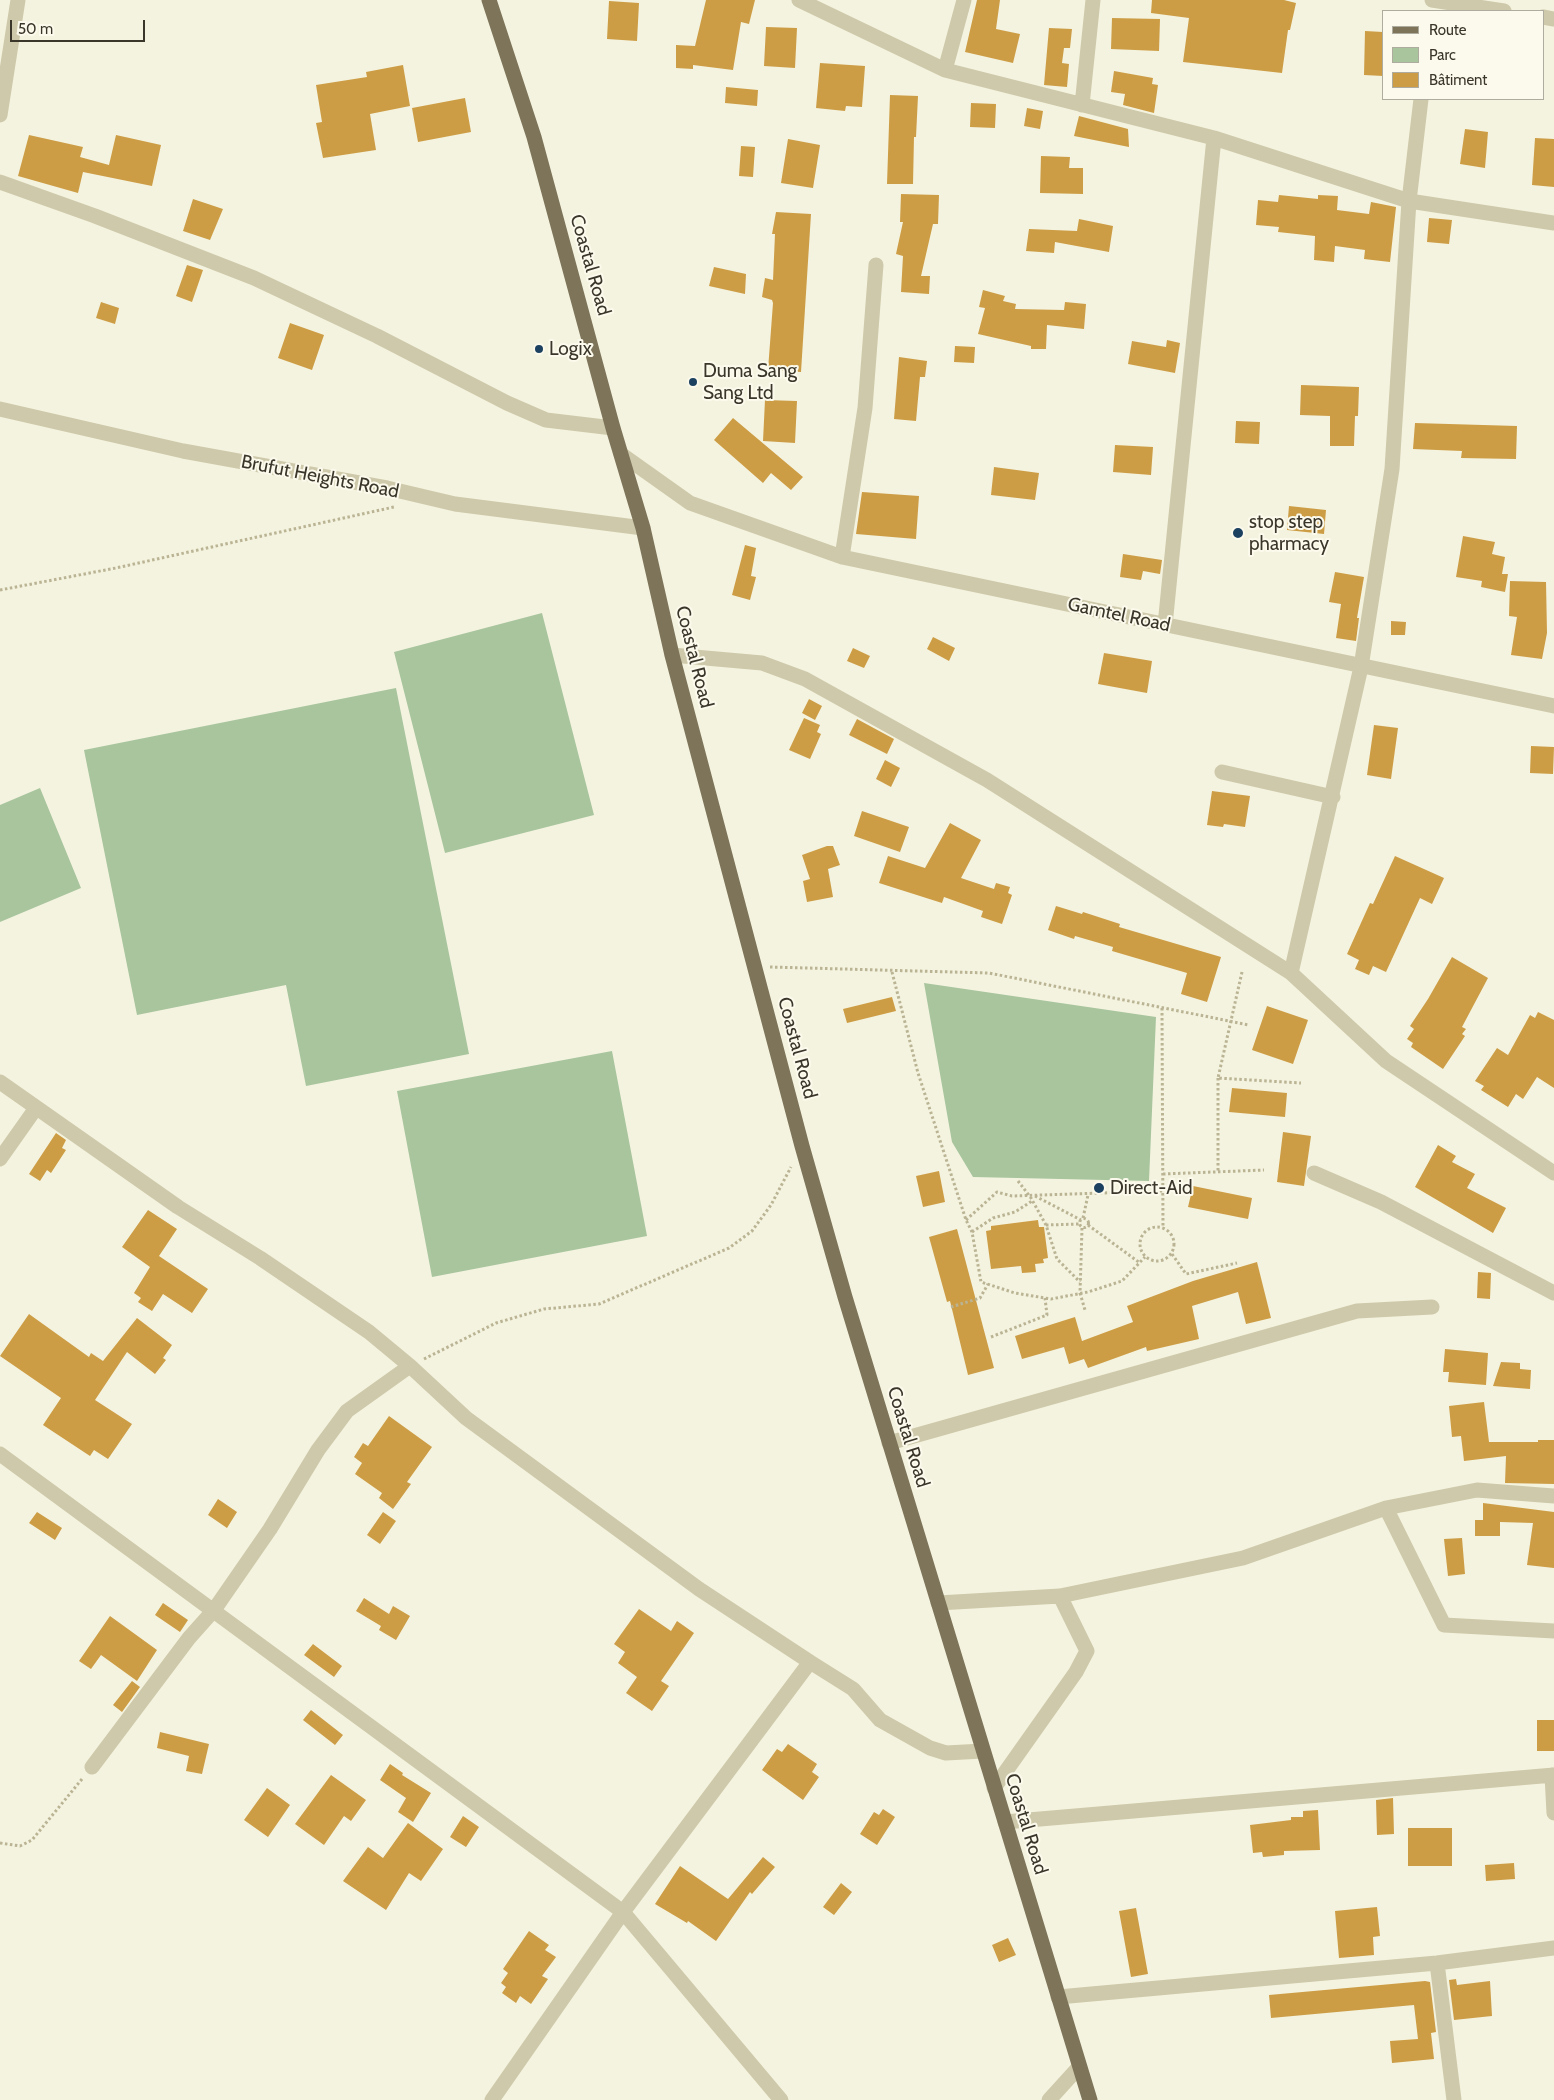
<!DOCTYPE html>
<html>
<head>
<meta charset="utf-8">
<style>
  body { margin:0 }
  #map { position:relative; width:1554px; height:2100px; overflow:hidden; background:#f4f3df; font-family:Cabin,sans-serif }
  canvas { display:block }
  .legend { position:absolute; left:1382px; top:10px; width:162px; height:90px; box-sizing:border-box; background:#fbfaec; border:1px solid #aeac9e; margin:0; padding:6px 9px; list-style:none; font-size:15px; color:#3b362a }
  .legend li { display:flex; align-items:center; gap:10px; height:25px }
  .legend b { width:25px; border:1px solid #aeac9e }
  .scale { position:absolute; left:10px; top:20px; width:135px; height:22px; box-sizing:border-box; border:2px solid #3b362a; border-top:0; padding-left:6px; font-size:15px; line-height:18px; white-space:nowrap; color:#3b362a; -webkit-text-stroke:4px #fbfaec; paint-order:stroke }
</style>
</head>
<body>
<div id="map">
<canvas width="1554" height="2100"></canvas>
<ul class="legend">
<li><b style="height:6px;background:#7e745a"></b>Route</li>
<li><b style="height:14px;background:#a8c59e"></b>Parc</li>
<li><b style="height:14px;background:#cd9d45"></b>Bâtiment</li>
</ul>
<div class="scale">50 m</div>
</div>
<script>
const context = document.querySelector('canvas').getContext('2d');
context.lineJoin = 'round';
function fillPath(path, color) {
  context.fillStyle = color;
  context.fill(path, 'evenodd');
}
function poly(rows) {
  const path = new Path2D();
  for (const r of rows) {
    if (r.length === 3) {
      path.moveTo(r[0] + r[2], r[1]);
      path.arc(r[0], r[1], r[2], 0, 2 * Math.PI);
      continue;
    }
    path.moveTo(r[0], r[1]);
    for (let i = 2; i < r.length; i += 2) path.lineTo(r[i], r[i + 1]);
  }
  return path;
}
function strokePath(path, color, width, dash) {
  context.strokeStyle = color;
  context.lineWidth = width;
  context.lineCap = dash ? 'butt' : 'round';
  context.setLineDash(dash || []);
  context.stroke(path);
}
function write(font, color, halo, rows, align = 'center') {
  context.font = font + ' Cabin,sans-serif';
  context.lineWidth = 4;
  context.setLineDash([]);
  context.textBaseline = 'middle';
  context.strokeStyle = halo;
  context.fillStyle = color;
  for (const [text, x, y, turn = 0] of rows) {
    context.save();
    context.translate(x, y);
    context.rotate((+turn || 0) * Math.PI / 180);
    context.textAlign = isNaN(turn) ? turn : align;
    if (halo) context.strokeText(text, 0, 0);
    context.fillText(text, 0, 0);
    context.restore();
  }
}
const green = poly([
  [542,613,594,815,445,853,394,652],
  [396,688,469,1054,306,1086,286,985,137,1015,84,750],
  [40,788,81,888,0,922,0,805],
  [924,983,1156,1017,1149,1181,973,1177,952,1142],
  [612,1051,647,1236,432,1277,397,1091]
]);
const building = poly([
  [706,0,755,0,749,24,741,22,733,70,693,65,693,69,676,68,676,45,695,46],
  [977,0,1000,0,996,29,1020,34,1013,63,965,52],
  [1152,0,1284,0,1296,3,1290,30,1288,30,1282,73,1183,62,1189,18,1151,13],
  [609,1,639,3,637,41,607,39],
  [1112,18,1160,19,1159,51,1111,49],
  [766,27,797,28,795,68,764,66],
  [1049,28,1072,29,1070,48,1064,48,1062,63,1069,64,1067,87,1044,85],
  [1365,31,1383,32,1383,76,1364,75],
  [820,63,865,66,862,107,846,106,845,111,816,108],
  [403,65,410,106,370,114,376,150,323,158,316,123,322,122,316,85,367,77,366,72],
  [1114,71,1153,78,1152,84,1158,85,1154,113,1123,105,1125,94,1111,92],
  [726,87,758,90,757,106,725,103],
  [890,95,918,96,916,137,914,137,913,184,887,184],
  [465,98,471,132,418,142,412,108],
  [971,103,996,104,995,128,970,127],
  [1027,108,1043,111,1040,129,1024,126],
  [1079,116,1128,129,1129,147,1074,136],
  [1465,129,1488,132,1485,168,1460,164],
  [29,135,83,147,80,157,109,165,116,135,161,145,152,186,83,172,78,193,18,176],
  [1535,138,1554,139,1554,187,1532,185],
  [788,139,820,145,813,188,781,183],
  [741,146,755,147,753,177,739,176],
  [1041,156,1070,157,1069,168,1083,168,1083,194,1040,193],
  [901,194,939,195,938,224,933,224,921,276,930,276,929,294,901,292,903,256,896,254,903,222,900,222],
  [1279,195,1318,199,1318,195,1338,196,1337,210,1369,214,1371,202,1396,207,1390,262,1364,259,1365,250,1335,246,1334,262,1314,260,1315,236,1278,232,1279,227,1256,225,1258,200,1278,202],
  [193,199,223,209,210,240,183,231],
  [776,212,811,214,801,372,768,370,773,303,772,300,762,297,765,278,773,280,775,234,772,234],
  [1429,218,1452,220,1449,244,1427,242],
  [1079,219,1113,226,1109,252,1055,242,1054,253,1026,251,1029,229,1077,231],
  [187,265,203,270,192,302,176,296],
  [714,267,746,274,745,294,709,286],
  [983,290,1005,296,1003,301,1016,304,1015,309,1064,310,1065,302,1086,304,1084,329,1047,325,1046,349,1031,349,1031,346,978,334,985,308,979,307],
  [101,302,119,308,115,324,96,318],
  [290,323,324,335,312,370,278,358],
  [1167,340,1180,343,1175,373,1128,364,1132,341,1166,347],
  [955,346,975,347,974,363,954,362],
  [899,357,927,361,925,377,920,377,916,421,894,419],
  [1301,385,1359,387,1358,416,1355,416,1354,446,1330,446,1330,416,1300,415],
  [765,400,797,401,795,443,763,441],
  [733,418,803,477,791,490,771,473,763,483,714,440],
  [1236,421,1260,422,1259,444,1235,443],
  [1415,423,1517,426,1516,459,1461,458,1462,451,1413,449],
  [1115,445,1153,447,1151,475,1113,472],
  [994,467,1039,473,1035,500,991,495],
  [862,492,919,496,916,539,856,534],
  [1289,506,1326,510,1324,534,1287,530],
  [1463,536,1495,542,1492,554,1505,557,1502,574,1508,574,1505,592,1481,587,1482,581,1456,577],
  [745,545,756,548,751,576,756,577,750,600,732,595],
  [1123,554,1162,560,1160,574,1143,571,1141,580,1120,577],
  [1335,572,1364,577,1357,618,1359,618,1356,641,1336,638,1341,604,1329,602],
  [1510,581,1546,582,1547,633,1542,659,1511,655,1517,617,1509,616],
  [1391,621,1406,622,1405,635,1391,635],
  [933,637,955,648,949,661,927,649],
  [853,648,870,656,864,668,847,661],
  [1104,653,1152,661,1147,693,1098,684],
  [809,699,822,706,815,720,802,713],
  [804,718,820,725,817,732,821,734,810,759,789,750],
  [857,719,894,739,887,754,849,735],
  [1374,725,1398,728,1391,779,1367,775],
  [1531,746,1554,747,1553,774,1530,773],
  [885,760,900,768,891,787,876,779],
  [1212,791,1250,796,1245,827,1224,824,1223,827,1207,825],
  [862,811,909,827,900,852,854,836],
  [950,823,981,840,961,878,994,889,996,883,1010,887,1008,893,1012,895,1002,924,981,917,983,911,944,897,942,903,879,883,888,856,925,868],
  [827,846,833,846,840,865,828,869,833,897,807,902,803,881,810,879,802,855],
  [1395,856,1444,878,1432,904,1420,898,1386,972,1373,966,1369,975,1355,969,1359,960,1347,954,1370,903,1373,904],
  [1056,906,1082,914,1083,912,1120,924,1119,927,1221,957,1207,1002,1181,994,1187,973,1112,951,1113,947,1075,936,1074,939,1048,930],
  [1452,957,1488,978,1462,1027,1466,1029,1462,1034,1465,1036,1443,1069,1411,1047,1413,1043,1407,1039,1414,1029,1410,1026,1428,999],
  [892,997,896,1011,847,1023,843,1009],
  [1267,1006,1308,1020,1293,1064,1252,1050],
  [1538,1012,1554,1020,1554,1088,1537,1077,1523,1099,1516,1094,1508,1107,1481,1090,1484,1086,1475,1081,1497,1048,1508,1055,1530,1015,1535,1018],
  [1232,1088,1287,1093,1285,1117,1229,1112],
  [1283,1132,1311,1136,1304,1186,1277,1182],
  [56,1133,66,1140,62,1148,66,1150,51,1173,47,1170,40,1181,29,1174],
  [1438,1145,1456,1156,1452,1162,1475,1174,1467,1188,1506,1208,1493,1233,1415,1187],
  [939,1171,945,1202,923,1207,916,1176],
  [1193,1186,1252,1198,1248,1219,1188,1207],
  [148,1210,177,1229,159,1256,208,1289,192,1313,163,1294,152,1311,138,1302,141,1298,134,1293,150,1267,122,1247],
  [1038,1220,1039,1227,1044,1227,1048,1258,1043,1259,1044,1263,1035,1264,1036,1272,1022,1273,1021,1266,991,1269,986,1231,991,1230,991,1226],
  [957,1229,994,1368,968,1375,950,1301,947,1302,929,1237],
  [1257,1262,1271,1318,1246,1324,1238,1292,1192,1306,1199,1339,1147,1351,1146,1347,1088,1368,1084,1359,1069,1364,1064,1347,1022,1359,1015,1336,1075,1317,1082,1341,1133,1322,1127,1306,1193,1281],
  [1478,1272,1491,1273,1490,1299,1477,1298],
  [29,1314,89,1357,91,1353,103,1361,137,1318,172,1345,163,1358,166,1360,155,1374,127,1352,95,1400,132,1424,108,1459,94,1450,90,1456,43,1425,61,1398,0,1356],
  [1445,1349,1488,1353,1486,1385,1448,1382,1449,1372,1443,1372],
  [1501,1362,1520,1363,1520,1369,1531,1370,1530,1389,1493,1386],
  [1484,1402,1489,1442,1538,1442,1538,1440,1554,1440,1554,1484,1505,1483,1506,1456,1464,1461,1461,1436,1452,1437,1449,1406],
  [389,1416,432,1447,407,1482,411,1484,393,1509,379,1498,382,1493,355,1474,362,1463,354,1457,363,1443,368,1446],
  [218,1499,237,1512,227,1528,208,1515],
  [1483,1503,1554,1512,1554,1568,1527,1565,1533,1523,1500,1522,1500,1536,1475,1536,1475,1520,1483,1520],
  [37,1512,62,1528,55,1540,29,1523],
  [383,1512,396,1521,380,1544,367,1535],
  [1462,1538,1465,1574,1448,1576,1444,1539],
  [364,1598,389,1614,393,1606,410,1616,396,1640,379,1630,381,1626,356,1611],
  [163,1603,188,1620,180,1632,155,1615],
  [639,1609,671,1631,677,1621,694,1633,661,1681,669,1686,652,1711,626,1693,637,1677,618,1663,625,1652,614,1644],
  [110,1616,157,1650,137,1681,101,1655,91,1669,79,1661],
  [313,1644,342,1666,334,1677,304,1655],
  [132,1681,140,1687,122,1712,113,1705],
  [311,1710,343,1735,335,1745,303,1720],
  [1537,1720,1554,1720,1554,1751,1537,1751],
  [160,1732,209,1744,202,1774,186,1771,189,1756,157,1748],
  [788,1744,817,1764,812,1772,819,1777,803,1800,762,1770,777,1749,782,1752],
  [390,1764,403,1773,402,1775,431,1793,413,1822,398,1812,406,1798,380,1780],
  [331,1775,366,1800,351,1821,344,1816,324,1845,295,1824],
  [267,1788,290,1805,268,1837,244,1820],
  [1393,1798,1394,1834,1377,1835,1376,1800],
  [883,1809,895,1817,877,1845,860,1834,874,1812,879,1815],
  [1318,1810,1320,1850,1284,1851,1284,1855,1263,1857,1262,1852,1253,1853,1250,1825,1291,1820,1291,1817,1303,1817,1303,1811],
  [463,1816,479,1827,466,1847,450,1837],
  [408,1823,443,1849,421,1881,409,1873,386,1910,343,1881,368,1847,383,1858],
  [1408,1828,1452,1828,1452,1866,1408,1866],
  [763,1857,775,1867,752,1894,750,1892,716,1941,688,1921,687,1923,655,1904,680,1866,728,1899],
  [1514,1863,1515,1879,1486,1881,1485,1865],
  [841,1883,852,1892,834,1915,823,1907],
  [1377,1907,1380,1936,1373,1937,1374,1955,1339,1958,1335,1911],
  [1136,1908,1148,1974,1131,1977,1119,1911],
  [529,1931,549,1945,545,1950,556,1957,542,1976,548,1979,531,2004,520,1996,516,2003,502,1993,506,1987,501,1983,508,1973,503,1969],
  [1008,1938,1016,1955,999,1962,992,1945],
  [1456,1979,1457,1985,1490,1981,1492,2016,1454,2020,1449,1980],
  [1425,1981,1430,1982,1436,2032,1431,2033,1434,2059,1392,2063,1390,2041,1418,2039,1414,2005,1271,2018,1269,1995]
]);
const path = poly([
  [0,590,116,568,394,507],
  [770,967,989,973,1249,1025],
  [892,972,918,1073,966,1220,972,1232,981,1282,1015,1293,1051,1299,1088,1292,1122,1281,1145,1257],
  [1242,972,1218,1078,1301,1083],
  [1162,1008,1163,1228],
  [1218,1078,1218,1172],
  [1163,1174,1264,1170],
  [1018,1181,1031,1198,1046,1225,1057,1259,1080,1282],
  [1035,1196,1081,1220],
  [1083,1218,1088,1195],
  [1084,1223,4.5],
  [966,1220,997,1192,1012,1196,1163,1191],
  [1046,1225,1080,1224],
  [1088,1225,1140,1263],
  [1157,1244,17],
  [1082,1228,1080,1293,1085,1310],
  [972,1232,993,1218,1015,1212,1032,1201],
  [1172,1254,1186,1274,1237,1263],
  [951,1307,980,1298,988,1284],
  [991,1337,1047,1315,1045,1298],
  [424,1359,496,1323,544,1309,599,1304,729,1248,752,1231,771,1205,791,1167],
  [0,1843,20,1846,32,1840,82,1779]
]);
const minor = poly([
  [799,0,945,70,1214,138,1409,201,1554,223],
  [1432,0,1504,11],
  [1543,17,1554,19],
  [945,70,964,0],
  [1082,105,1093,0],
  [0,115,18,0],
  [0,182,95,216,254,278,377,336,507,403,546,420,613,428],
  [0,409,183,451,387,488,455,504,643,528],
  [621,454,690,503,842,557,1554,706],
  [842,557,865,408,876,265],
  [1165,625,1214,138],
  [672,655,762,663,805,679,987,780,1291,973,1386,1061,1554,1173],
  [1222,772,1333,797],
  [1291,973,1361,667,1392,469,1409,201,1421,99],
  [0,1082,178,1207,260,1258,369,1332,410,1366,466,1418,699,1589,810,1662],
  [0,1159,36,1108],
  [1314,1173,1381,1202,1554,1293],
  [889,1443,1357,1311,1432,1307],
  [0,1454,623,1912,781,2100],
  [1386,1508,1444,1625,1554,1631],
  [938,1603,1060,1596,1243,1558,1386,1508,1477,1490,1554,1496],
  [92,1767,189,1638,214,1610,270,1529,318,1450,347,1411,410,1366],
  [1552,1775,1554,1813],
  [994,1788,1076,1672,1087,1651,1060,1596],
  [1005,1822,1554,1775],
  [1437,1963,1454,2100],
  [1058,1997,1437,1963,1554,1948],
  [492,2100,623,1912,810,1662,853,1689,880,1720,930,1748,946,1753,983,1751],
  [1049,2100,1079,2067]
]);
const major = poly([
  [489,0,534,137,613,428,643,528,672,655,802,1146,845,1297,1090,2100]
]);
const markers = [
  [539,349,5,"#1c405f"],
  [693,382,5,"#1c405f"],
  [1238,533,6,"#1c405f"],
  [1099,1188,6,"#1c405f"]
];
const streetNames = [
  ["Coastal Road",590,265,74],
  ["Brufut Heights Road",320,477,11],
  ["Gamtel Road",1119,615,12],
  ["Coastal Road",694,657,76],
  ["Coastal Road",797,1048,75],
  ["Coastal Road",908,1437,73],
  ["Coastal Road",1026,1824,73]
];
const poiNames = [
  ["Logix",549,349],
  ["Duma Sang",703,371],
  ["Sang Ltd",703,393],
  ["stop step",1249,522],
  ["pharmacy",1249,544],
  ["Direct-Aid",1110,1188]
];
fillPath(green, '#a8c59e');
fillPath(building, '#cd9d45');
strokePath(path, '#bab494', 3, [2.5, 2.5]);
strokePath(minor, '#cec9aa', 15);
strokePath(major, '#7e745a', 15);
for (const [x, y, r, color] of markers) {
  const dot = new Path2D();
  dot.arc(x, y, r, 0, 2 * Math.PI);
  context.fillStyle = color;
  context.fill(dot);
  strokePath(dot, '#fbfaec', 2);
}
write('19px', '#3b362a', '#fbfaec', streetNames);
write('19px', '#3b362a', '#fbfaec', poiNames, 'left');
</script>
</body>
</html>
